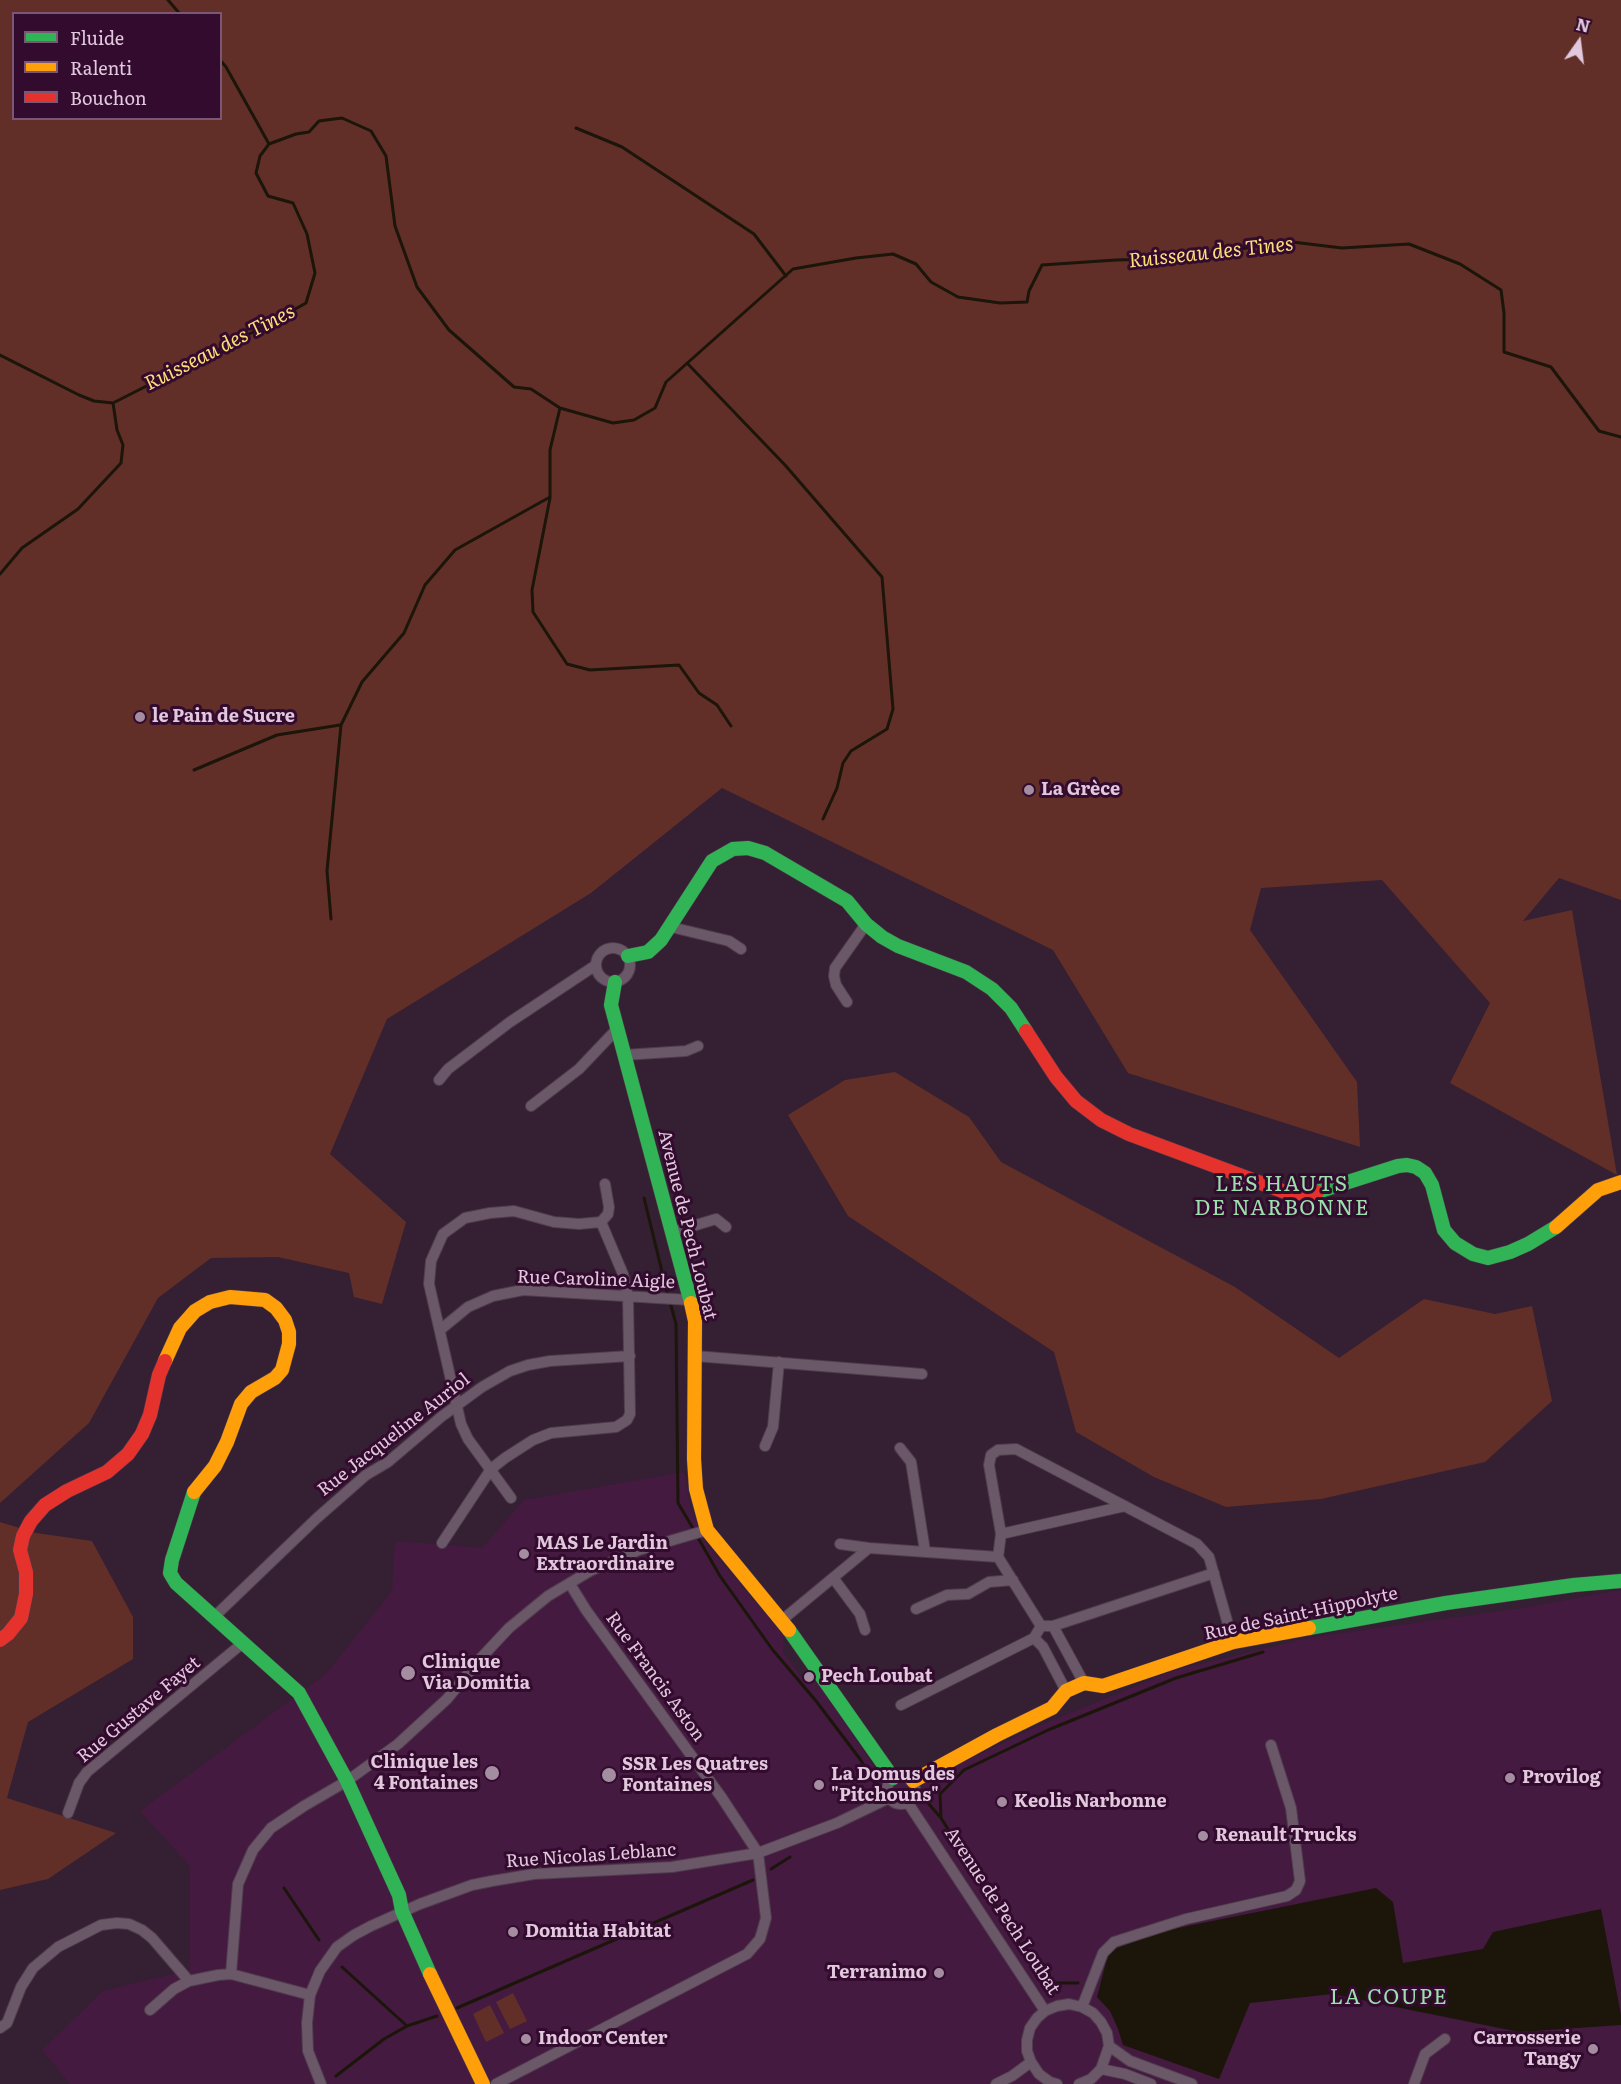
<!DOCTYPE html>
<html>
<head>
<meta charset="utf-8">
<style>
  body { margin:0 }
  #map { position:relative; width:1621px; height:2084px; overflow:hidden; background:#351f32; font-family:Literata,serif }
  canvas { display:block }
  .legend { position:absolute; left:12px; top:12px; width:210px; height:108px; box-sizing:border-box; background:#330b2f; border:2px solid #795775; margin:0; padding:8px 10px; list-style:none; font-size:18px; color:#e2c8dd }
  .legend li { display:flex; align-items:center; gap:12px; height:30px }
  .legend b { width:30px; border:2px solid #795775 }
  .north { position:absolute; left:1549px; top:12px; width:60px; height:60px; -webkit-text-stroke:4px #330b2f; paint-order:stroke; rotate:14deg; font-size:16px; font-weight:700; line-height:24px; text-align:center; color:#e2c8dd }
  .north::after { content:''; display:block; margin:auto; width:21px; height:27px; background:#e2c8dd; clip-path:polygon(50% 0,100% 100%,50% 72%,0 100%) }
</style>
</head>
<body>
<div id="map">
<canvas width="1621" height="2084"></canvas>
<ul class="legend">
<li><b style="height:8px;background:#30b455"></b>Fluide</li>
<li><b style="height:8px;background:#ff9f0a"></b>Ralenti</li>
<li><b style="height:8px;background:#e5322d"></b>Bouchon</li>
</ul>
<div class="north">N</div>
</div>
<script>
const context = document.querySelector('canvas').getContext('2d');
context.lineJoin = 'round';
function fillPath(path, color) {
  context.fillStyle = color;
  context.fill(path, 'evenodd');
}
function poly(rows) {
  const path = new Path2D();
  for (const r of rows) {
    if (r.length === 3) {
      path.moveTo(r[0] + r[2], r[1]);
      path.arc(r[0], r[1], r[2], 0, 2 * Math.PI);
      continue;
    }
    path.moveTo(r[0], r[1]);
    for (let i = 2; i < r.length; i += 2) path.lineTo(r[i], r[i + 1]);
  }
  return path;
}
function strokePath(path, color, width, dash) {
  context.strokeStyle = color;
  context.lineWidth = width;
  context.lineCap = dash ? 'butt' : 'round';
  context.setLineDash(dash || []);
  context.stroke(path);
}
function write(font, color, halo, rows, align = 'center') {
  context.font = font + ' Literata,serif';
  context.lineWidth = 6;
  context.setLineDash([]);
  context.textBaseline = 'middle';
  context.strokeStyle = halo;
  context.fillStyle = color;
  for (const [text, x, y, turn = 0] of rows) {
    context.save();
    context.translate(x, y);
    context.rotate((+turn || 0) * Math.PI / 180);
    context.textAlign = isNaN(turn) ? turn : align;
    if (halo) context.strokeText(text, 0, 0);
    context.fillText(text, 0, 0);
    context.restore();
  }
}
const built = poly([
  [684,1472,691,1511,708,1546,783,1635,783,1652,803,1679,818,1684,881,1777,920,1783,1036,1727,1175,1670,1308,1638,1522,1608,1621,1590,1621,2084,70,2084,42,2050,103,1991,190,1970,190,1866,140,1811,326,1674,392,1591,395,1541,482,1548,524,1500]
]);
const green = poly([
  [0,0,1621,0,1621,900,1559,878,1523,921,1572,910,1617,1175,1450,1083,1490,1003,1382,880,1261,888,1250,930,1357,1082,1360,1147,1128,1073,1053,950,722,788,591,893,387,1019,330,1154,406,1222,382,1304,354,1297,349,1273,278,1257,211,1258,158,1298,89,1423,0,1503],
  [14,14,220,14,220,118,14,118],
  [895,1072,969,1117,1001,1162,1235,1287,1339,1358,1424,1299,1495,1314,1532,1306,1552,1401,1485,1462,1321,1499,1226,1507,1154,1477,1076,1432,1054,1352,848,1216,788,1115,845,1080],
  [0,1522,36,1533,92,1541,133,1617,133,1659,28,1722,7,1798,116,1833,48,1879,0,1890],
  [513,1993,527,2021,510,2029,496,2002],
  [490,2005,504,2033,486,2042,473,2014]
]);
const water = poly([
  [1376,1888,1393,1902,1403,1963,1483,1949,1493,1932,1601,1909,1621,2015,1621,2025,1519,2032,1332,1994,1250,2003,1219,2079,1123,2045,1118,2029,1110,2011,1097,1997,1109,1951,1163,1931]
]);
const stream = poly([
  [168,0,180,14],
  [220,60,226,67,269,144],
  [576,128,622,147,754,234,786,276],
  [0,355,79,395,94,401,113,403],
  [687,363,785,465,882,577,893,709,887,729,851,751,843,763,837,788,823,819],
  [113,403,265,326,306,303,315,273,307,234,293,203,268,196,256,173,260,156,269,144,296,134,309,132,319,121,342,118,371,131,386,156,395,226,417,287,449,330,514,387,531,389,560,408,613,423,634,420,655,408,666,382,793,269,856,258,893,254,916,264,931,282,958,297,1000,303,1027,302,1029,291,1042,265,1116,260,1192,258,1284,241,1342,248,1409,244,1460,264,1501,290,1504,313,1504,352,1551,367,1599,431,1621,437],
  [550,498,532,590,533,612,567,664,590,670,679,665,699,693,717,705,731,726],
  [0,574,22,548,78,509,121,463,123,445,117,430,113,403],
  [194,770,277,735,340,725],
  [331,919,327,871,341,725,362,682,404,633,425,585,455,550,550,497,550,450,560,408],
  [644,1198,668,1296],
  [670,1302,676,1324,678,1503,694,1530],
  [697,1536,720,1576,772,1649,816,1701,860,1759,874,1782],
  [928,1803,941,1818,1027,1955,1050,1983,1078,1983],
  [941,1818,940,1794,964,1770,1048,1730,1176,1678,1263,1652],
  [771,1869,790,1857],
  [284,1888,319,1940],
  [342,1967,407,2026],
  [457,2008,753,1880],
  [336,2076,384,2039,407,2026,437,2016]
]);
const street = poly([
  [671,927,729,941,741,949],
  [613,965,17],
  [847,1002,836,985,834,976,835,968,866,924],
  [624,1055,686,1051,698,1046],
  [439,1080,448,1069,510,1022,596,965],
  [531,1106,579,1069,617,1029],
  [673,1232,716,1219,726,1227],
  [440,1330,468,1307,493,1296,523,1290,690,1300],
  [695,1356,922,1374],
  [765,1446,773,1427,779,1362],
  [900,1448,911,1462,925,1551],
  [511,1498,468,1439,461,1424,429,1284,431,1261,443,1234,465,1218,490,1213,514,1211,554,1222,579,1224,601,1222,608,1214,609,1207,605,1184],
  [1001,1534,1125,1506],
  [442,1543,491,1469,505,1458,533,1440,551,1433,616,1427,627,1420,630,1414,628,1296,623,1274,601,1222],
  [840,1544,869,1548],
  [998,1557,1001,1534,989,1465,991,1455,998,1450,1016,1449,1197,1544,1209,1557,1233,1642],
  [998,1557,1041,1626],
  [834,1579,860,1614,865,1630],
  [916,1609,947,1595,968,1594,989,1582,1013,1580],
  [215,1616,317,1518,366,1475,388,1462,441,1417,482,1387,510,1371,528,1365,550,1361,630,1356],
  [782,1620,869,1548,998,1557],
  [1053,1626,1214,1573],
  [1066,1691,1043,1647,1034,1638,1041,1626,1053,1626,1084,1683],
  [901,1705,1034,1638],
  [901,1790,14],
  [908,1803,1045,2011],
  [68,1813,79,1783,87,1772,244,1642],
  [231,1974,238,1884,253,1850,271,1828,304,1806,347,1781,398,1744,447,1699,480,1659,509,1628,548,1596,590,1571,639,1550,707,1530],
  [1082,2007,1103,1953,1114,1942,1186,1919,1287,1896,1296,1890,1300,1881,1291,1808,1271,1745],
  [150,2010,174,1989,189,1981,218,1975,231,1974,310,1995],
  [0,2028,7,2023,21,1987,33,1968,58,1947,101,1925,117,1923,129,1924,142,1930,152,1938,189,1981],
  [1109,2046,1130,2061,1192,2084],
  [1101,2069,1125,2074,1151,2084],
  [321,2084,308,2051,307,2023,310,1995,320,1971,337,1947,354,1935,371,1926,420,1904,472,1885,492,1881,534,1874,672,1867,758,1853,837,1823,889,1798],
  [496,2084,747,1954,760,1939,766,1918,758,1853,722,1798,586,1610,570,1584],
  [996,2084,1012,2076,1031,2062],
  [1057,2084,1050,2082,1039,2074,1031,2062,1027,2051,1027,2040,1030,2028,1037,2018,1045,2011,1057,2006,1069,2004,1082,2007,1093,2013,1101,2022,1107,2033,1109,2046,1101,2069,1091,2079,1079,2084],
  [1414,2084,1425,2054,1445,2039]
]);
const fast = poly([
  [628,956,648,952,661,940,712,861,733,849,748,848,765,853,847,901,866,924,882,937,898,946,966,972,992,989,1011,1008,1026,1031],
  [615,982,611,1005,691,1303],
  [1317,1192,1398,1166,1407,1165,1416,1167,1425,1173,1432,1185,1444,1230,1455,1243,1473,1254,1488,1258,1510,1252,1528,1244,1556,1227],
  [194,1492,172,1560,170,1573,176,1583,299,1693,347,1781,399,1895,402,1911,430,1974],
  [1309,1628,1446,1603,1574,1585,1621,1581],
  [789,1630,893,1778]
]);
const slow = poly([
  [1556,1227,1598,1190,1621,1182],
  [691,1303,695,1321,694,1459,696,1489,707,1530,789,1630],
  [165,1361,180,1328,195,1311,210,1302,230,1297,265,1300,276,1308,285,1320,289,1332,289,1344,282,1370,275,1378,251,1392,241,1404,227,1442,215,1466,194,1492],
  [913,1781,997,1735,1052,1708,1066,1691,1084,1683,1103,1686,1233,1642,1309,1628],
  [430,1974,483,2084]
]);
const jam = poly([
  [1026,1031,1056,1077,1076,1101,1101,1120,1129,1134,1285,1192,1310,1194,1317,1192],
  [0,1640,8,1634,21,1618,26,1594,26,1572,20,1550,23,1536,31,1521,45,1505,67,1491,107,1472,128,1454,142,1434,150,1415,159,1375,165,1361]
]);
const markers = [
  [140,717,6,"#a58da1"],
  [1029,790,6,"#a58da1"],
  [524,1554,6,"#a58da1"],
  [408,1673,8,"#a58da1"],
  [809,1677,6,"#a58da1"],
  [492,1773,8,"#a58da1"],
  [609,1775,8,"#a58da1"],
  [1510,1778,6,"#a58da1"],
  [819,1785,6,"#a58da1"],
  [1002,1802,6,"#a58da1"],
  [1203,1836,6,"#a58da1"],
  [513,1932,6,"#a58da1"],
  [939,1973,6,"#a58da1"],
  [526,2039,6,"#a58da1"],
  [1593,2049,6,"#a58da1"]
];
const poiNames = [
  ["le Pain de Sucre",152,717],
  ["La Grèce",1041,790],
  ["MAS Le Jardin",536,1544],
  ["Extraordinaire",536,1565],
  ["Clinique",422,1663],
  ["Via Domitia",422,1684],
  ["Pech Loubat",821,1677],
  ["Clinique les",478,1763,"right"],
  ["4 Fontaines",478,1784,"right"],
  ["SSR Les Quatres",622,1765],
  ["Fontaines",622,1786],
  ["La Domus des",831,1775],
  ["\"Pitchouns\"",831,1796],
  ["Provilog",1522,1778],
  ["Keolis Narbonne",1014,1802],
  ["Renault Trucks",1215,1836],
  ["Domitia Habitat",525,1932],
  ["Terranimo",927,1973,"right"],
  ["Indoor Center",538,2039],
  ["Carrosserie",1581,2039,"right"],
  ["Tangy",1581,2060,"right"]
];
const streetNames = [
  ["Avenue de Pech Loubat",687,1225,76],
  ["Rue Caroline Aigle",596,1280,2],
  ["Rue Jacqueline Auriol",394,1435,-38],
  ["Rue de Saint-Hippolyte",1301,1614,-12],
  ["Rue Francis Aston",655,1677,54],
  ["Rue Gustave Fayet",139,1710,-40],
  ["Rue Nicolas Leblanc",591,1856,-4],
  ["Avenue de Pech Loubat",1002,1911,57]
];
const waterNames = [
  ["Ruisseau des Tines",1211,253,-6],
  ["Ruisseau des Tines",220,348,-27]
];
const quarterNames = [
  ["LES HAUTS",1282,1185],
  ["DE NARBONNE",1282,1209],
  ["LA COUPE",1389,1998]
];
fillPath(built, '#451a40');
fillPath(green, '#612f28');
fillPath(water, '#1b150a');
strokePath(stream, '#1b150a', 3);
strokePath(street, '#4f3c4c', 12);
strokePath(fast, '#4f3c4c', 15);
strokePath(slow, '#4f3c4c', 15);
strokePath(jam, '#4f3c4c', 15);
strokePath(street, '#6a5868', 10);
strokePath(fast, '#30b455', 14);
strokePath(slow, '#ff9f0a', 14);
strokePath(jam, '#e5322d', 14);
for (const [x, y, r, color] of markers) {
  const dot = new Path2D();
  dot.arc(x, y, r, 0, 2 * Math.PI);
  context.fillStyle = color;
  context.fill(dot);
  strokePath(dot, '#330b2f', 2);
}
write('bold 18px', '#e2c8dd', '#330b2f', poiNames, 'left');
write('18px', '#e2c8dd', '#330b2f', streetNames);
write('italic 20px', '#fedd79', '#330b2f', waterNames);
context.letterSpacing = '1.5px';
write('21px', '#9ce1ad', '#330b2f', quarterNames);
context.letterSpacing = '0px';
</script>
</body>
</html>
